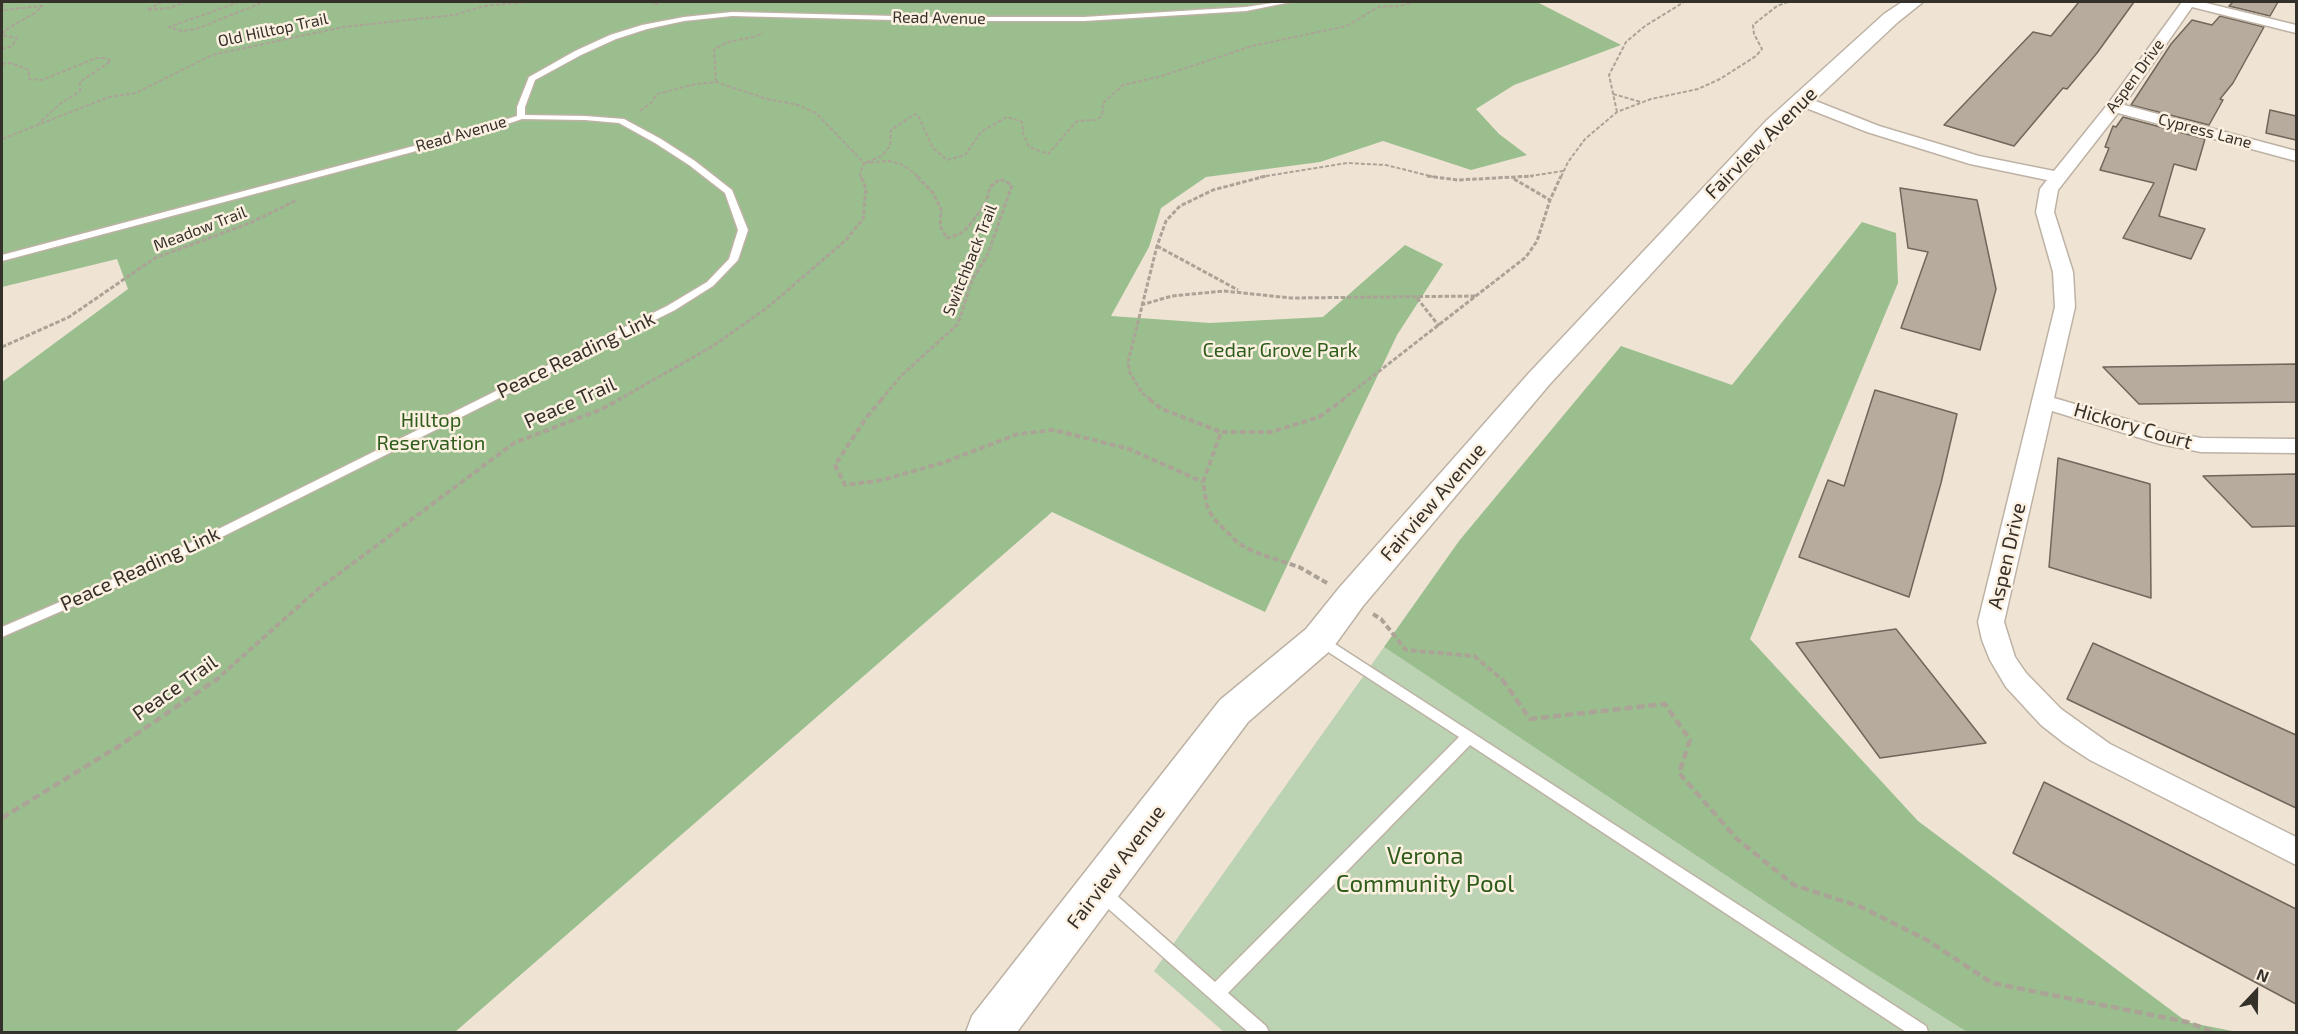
<!DOCTYPE html>
<html>
<head>
<meta charset="utf-8">
<style>
  body { margin:0 }
  #map { position:relative; width:2298px; height:1034px; overflow:hidden; background:#efe3d4; font-family:"Exo 2",sans-serif }
  canvas { display:block }
  .frame { position:absolute; inset:0; border:3px solid #34302a; pointer-events:none }
  .north { position:absolute; left:2226px; top:962px; width:60px; height:60px; -webkit-text-stroke:4px #fcf0e1; paint-order:stroke; rotate:22deg; font-size:16px; font-weight:700; line-height:24px; text-align:center; color:#34302a }
  .north::after { content:''; display:block; margin:auto; width:21px; height:27px; background:#34302a; clip-path:polygon(50% 0,100% 100%,50% 72%,0 100%) }
</style>
</head>
<body>
<div id="map">
<canvas width="2298" height="1034"></canvas>
<div class="frame"></div>
<div class="north">N</div>
</div>
<script>
const context = document.querySelector('canvas').getContext('2d');
context.lineJoin = 'round';
function fillPath(path, color) {
  context.fillStyle = color;
  context.fill(path, 'evenodd');
}
function poly(rows) {
  const path = new Path2D();
  for (const r of rows) {
    path.moveTo(r[0], r[1]);
    for (let i = 2; i < r.length; i += 2) path.lineTo(r[i], r[i + 1]);
  }
  return path;
}
function strokePath(path, color, width, dash) {
  context.strokeStyle = color;
  context.lineWidth = width;
  context.lineCap = dash ? 'butt' : 'round';
  context.setLineDash(dash || []);
  context.stroke(path);
}
function write(font, color, halo, rows, align = 'center') {
  context.font = font + ' "Exo 2",sans-serif';
  context.lineWidth = 5;
  context.setLineDash([]);
  context.textBaseline = 'middle';
  context.strokeStyle = halo;
  context.fillStyle = color;
  for (const [text, x, y, turn = 0] of rows) {
    context.save();
    context.translate(x, y);
    context.rotate((+turn || 0) * Math.PI / 180);
    context.textAlign = isNaN(turn) ? turn : align;
    if (halo) context.strokeText(text, 0, 0);
    context.fillText(text, 0, 0);
    context.restore();
  }
}
const green = poly([
  [1384,647,1848,957,1967,1032,1224,1032,1154,971]
]);
const forest = poly([
  [2,2,1537,2,1621,45,1514,85,1476,109,1499,134,1527,155,1471,170,1383,141,1320,162,1206,177,1161,208,1149,247,1111,316,1210,323,1323,317,1405,245,1443,264,1397,335,1265,612,1052,512,455,1032,2,1032,2,382,128,289,117,259,2,287],
  [1862,222,1896,233,1898,283,1750,639,1918,821,2187,1022,2237,1032,1967,1032,1848,957,1384,647,1459,541,1621,346,1732,385]
]);
const building = poly([
  [2079,2,2134,2,2097,53,2067,89,2063,88,2014,146,1944,125,2033,32,2051,36,2079,2],
  [2233,2,2278,2,2270,16,2229,6,2233,2],
  [2220,16,2264,27,2233,83,2220,99,2223,100,2209,125,2131,105,2171,44,2192,20,2212,25,2220,16],
  [2270,110,2296,116,2296,140,2266,133,2270,110],
  [2123,117,2205,139,2196,170,2174,164,2159,216,2205,229,2191,259,2123,238,2154,183,2100,170,2109,148,2105,147,2113,126,2116,127,2123,117],
  [1900,188,1977,200,1996,289,1980,350,1901,328,1928,252,1908,248,1900,188],
  [2296,364,2296,402,2139,404,2103,367,2296,364],
  [1875,390,1957,414,1941,483,1909,597,1799,557,1828,480,1844,486,1875,390],
  [2058,458,2150,484,2151,598,2049,567,2058,458],
  [2296,474,2296,526,2252,527,2203,476,2296,474],
  [1896,629,1986,743,1880,758,1796,643,1896,629],
  [2093,643,2296,735,2296,808,2067,699,2093,643],
  [2044,782,2296,909,2296,1004,2013,853,2044,782]
]);
const pathFar3 = poly([
  [162,2,147,10,169,8,186,2],
  [239,2,169,27,182,31,196,29,264,2],
  [649,2,660,5],
  [2,49,12,46,17,38,2,35,5,30,35,13,42,6,4,10,3,5,7,2],
  [2,64,11,63,29,70,29,79,42,80,96,58,106,58,111,61,80,82,80,91,60,104,39,123],
  [716,82,714,49,728,42,757,36,763,32],
  [1613,94,1641,102],
  [640,111,652,102,657,94,696,84,716,82,767,99,798,105,816,113,864,163],
  [1617,112,1609,75,1626,42,1645,26,1684,2],
  [2,139,109,97,136,93,212,55,343,27,454,15,485,6,528,2],
  [867,162,882,156,890,146,891,130,915,114,918,115,933,148,947,160,965,155,981,132,1007,117,1022,122,1023,133,1029,147,1048,154,1077,121,1095,120,1102,116,1103,103,1123,85,1162,76,1252,46,1347,26,1378,7,1400,6,1414,2],
  [864,163,890,161,903,165,919,177],
  [861,177,860,174,864,163],
  [1260,177,1347,163,1386,165,1434,177],
  [1524,177,1563,171],
  [1561,177,1568,162,1585,139,1617,112,1651,99,1698,89,1720,79,1756,56,1762,49,1754,34,1753,25,1777,6,1788,2]
]);
const pathFar2 = poly([
  [1427,176,1458,180,1533,176],
  [1514,179,1550,200],
  [1157,246,1238,290],
  [1417,298,1439,326],
  [1141,305,1172,296,1224,291,1291,298,1477,296],
  [2,347,69,317,155,258,250,223,297,200],
  [618,400,713,346,768,307,846,240,863,219,866,189,861,176],
  [881,400,902,375,958,324,972,280,988,254,1012,185,1000,179,990,187,986,203,969,226,960,234,947,238,940,226,941,209,933,193,917,176],
  [1151,400,1142,393,1130,373,1128,362,1157,246,1166,221,1180,206,1213,190,1266,176],
  [1342,400,1526,257,1537,241,1550,200,1561,176]
]);
const pathFar1 = poly([
  [882,399,866,418,835,465,845,485,882,480,942,463,1018,434,1054,430,1129,449,1203,482],
  [1149,399,1162,409,1221,432],
  [1327,583,1299,567,1254,552,1238,543,1213,518,1207,506,1203,482,1221,432,1271,432,1319,417,1344,399],
  [1373,614,1381,619,1406,650,1474,656,1504,681],
  [215,681,317,590,514,443,602,409,620,399]
]);
const path = poly([
  [1502,679,1530,719,1665,704,1690,740,1679,773,1737,839,1794,885,1861,907,1927,940,1992,983,2187,1022,2213,1032],
  [2,818,119,746,217,679]
]);
const service = poly([
  [1279,2,1291,2,1246,11,1084,21,936,21,732,16,684,21,647,29,616,39,581,55,535,80,525,107,525,115,585,116,624,119,661,139,695,161,732,190,748,230,738,260,713,286,675,310,158,569,2,637,2,627,150,563,667,306,707,282,729,259,738,230,725,193,689,165,655,143,619,123,585,120,522,119,469,137,2,261,2,255,463,133,517,116,517,107,529,77,575,51,610,35,642,25,684,17,732,12,936,17,1084,17,1246,7,1279,2],
  [1321,635,1926,1026,1928,1032,1906,1032,1470,745,1228,993,1266,1026,1269,1032,1248,1032,1095,897,1093,892,1095,887,1101,885,1107,887,1215,982,1459,737,1316,644,1314,640,1316,636,1321,635]
]);
const minor = poly([
  [2182,2,2202,2,2296,25,2296,33,2192,7,2124,105,2296,151,2296,161,2118,113,2058,190,2054,212,2073,272,2075,307,2054,398,2170,432,2201,438,2296,439,2296,453,2201,452,2160,444,2052,411,2004,622,2015,657,2026,673,2061,709,2110,744,2296,837,2296,865,2090,760,2064,743,2041,725,2006,687,1990,660,1982,640,1978,622,2055,307,2053,272,2036,212,2040,189,2047,180,1970,164,1867,132,1796,104,1794,101,1796,98,1808,98,1879,126,1979,156,2054,171,2108,104,2182,2]
]);
const secondary = poly([
  [1902,2,1923,2,1898,22,1783,130,1549,385,1363,606,1332,649,1248,722,1017,1032,966,1032,972,1016,1220,700,1306,629,1339,588,1529,373,1767,120,1884,14,1902,2]
]);
const farStreetnames = [
  ["Read Avenue",939,18,1],
  ["Old Hilltop Trail",273,30,-12],
  ["Aspen Drive",2135,76,-54],
  ["Cypress Lane",2205,131,15],
  ["Read Avenue",461,134,-16],
  ["Meadow Trail",200,229,-21],
  ["Switchback Trail",970,260,-68]
];
const streetNames = [
  ["Fairview Avenue",1761,143,-45],
  ["Peace Reading Link",576,355,-26],
  ["Peace Trail",570,403,-24],
  ["Hickory Court",2133,426,16],
  ["Fairview Avenue",1433,502,-49],
  ["Aspen Drive",2007,556,-77],
  ["Peace Reading Link",140,569,-25],
  ["Peace Trail",175,688,-35],
  ["Fairview Avenue",1116,867,-53]
];
const parkNames = [
  ["Cedar Grove Park",1280,350],
  ["Hilltop",431,420],
  ["Reservation",431,443]
];
const nearParknames = [
  ["Verona",1425,856],
  ["Community Pool",1425,884]
];
fillPath(green, '#bbd2b3');
fillPath(forest, '#9abe8e');
fillPath(building, '#b6ab9d');
strokePath(building, '#71665a', 1.5);
strokePath(service, '#bdb2a4', 3);
strokePath(minor, '#bdb2a4', 3);
strokePath(secondary, '#bdb2a4', 3);
strokePath(pathFar3, '#aca397', 2, [4, 2]);
strokePath(pathFar2, '#aca397', 3, [4.5, 2]);
strokePath(pathFar1, '#aca397', 4, [6, 3]);
strokePath(path, '#aca397', 4.5, [8, 4]);
fillPath(service, '#fff');
fillPath(minor, '#fff');
fillPath(secondary, '#fff');
write('16px', '#34302a', '#fcf0e1', farStreetnames);
write('20px', '#34302a', '#fcf0e1', streetNames);
write('20px', '#2e5c1b', '#fcf0e1', parkNames);
write('24px', '#2e5c1b', '#fcf0e1', nearParknames);
</script>
</body>
</html>
